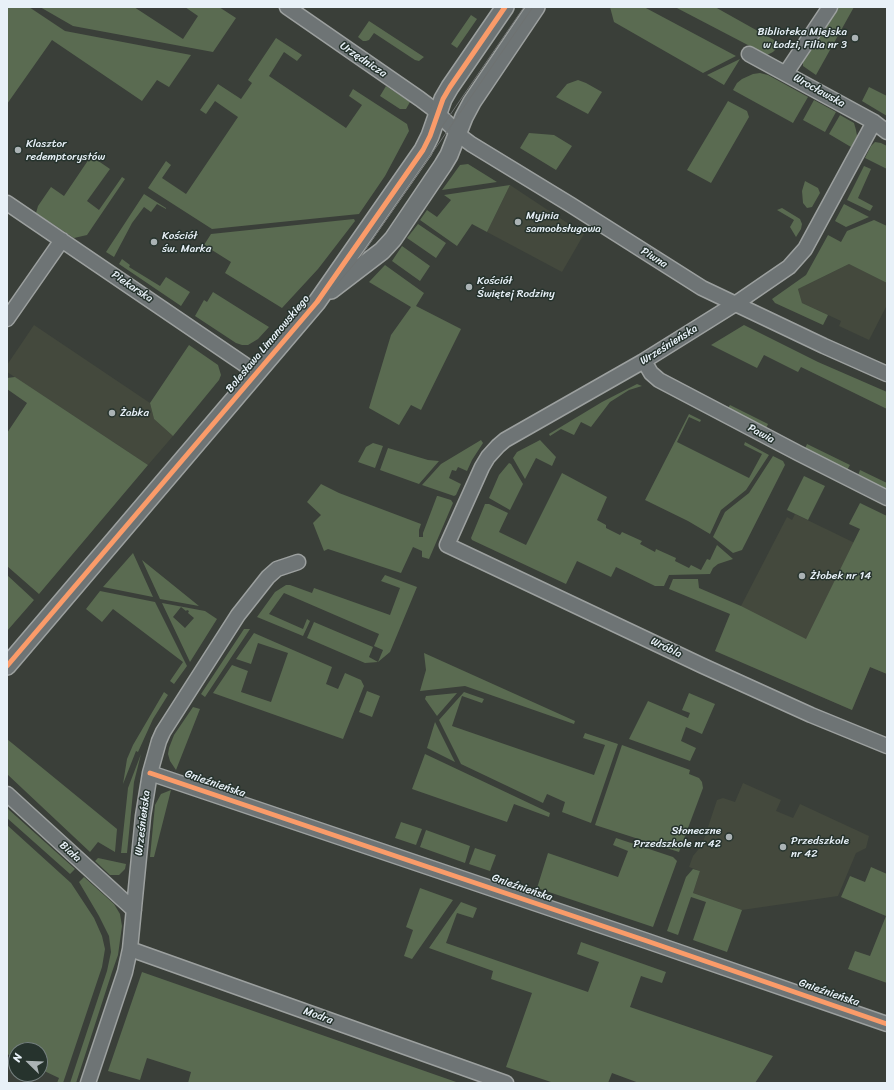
<!DOCTYPE html>
<html>
<head>
<meta charset="utf-8">
<style>
  body { margin:0 }
  #map { position:relative; width:894px; height:1090px; overflow:hidden; background:#3a3f39; font-family:Sriracha,sans-serif }
  canvas { display:block }
  .frame { position:absolute; inset:0; border:8px solid #e8f1f8; pointer-events:none }
  .north { position:absolute; left:8px; top:1042px; width:40px; height:40px; box-sizing:border-box; background:#26332d; border:1px solid #747f7e; border-radius:50%; rotate:293deg; font-size:11px; font-weight:700; line-height:16px; text-align:center; color:#e8f1f8 }
  .north::after { content:''; display:block; margin:auto; width:14px; height:18px; background:#abb3b5; clip-path:polygon(50% 0,100% 100%,50% 72%,0 100%) }
</style>
</head>
<body>
<div id="map">
<canvas width="894" height="1090"></canvas>
<div class="frame"></div>
<div class="north">N</div>
</div>
<script>
const context = document.querySelector('canvas').getContext('2d');
context.lineJoin = 'round';
function fillPath(path, color) {
  context.fillStyle = color;
  context.fill(path, 'evenodd');
}
function poly(rows) {
  const path = new Path2D();
  for (const r of rows) {
    path.moveTo(r[0], r[1]);
    for (let i = 2; i < r.length; i += 2) path.lineTo(r[i], r[i + 1]);
  }
  return path;
}
function strokePath(path, color, width, dash) {
  context.strokeStyle = color;
  context.lineWidth = width;
  context.lineCap = dash ? 'butt' : 'round';
  context.setLineDash(dash || []);
  context.stroke(path);
}
function write(font, color, halo, rows, align = 'center') {
  context.font = font + ' Sriracha,sans-serif';
  context.lineWidth = 3;
  context.setLineDash([]);
  context.textBaseline = 'middle';
  context.strokeStyle = halo;
  context.fillStyle = color;
  for (const [text, x, y, turn = 0] of rows) {
    context.save();
    context.translate(x, y);
    context.rotate((+turn || 0) * Math.PI / 180);
    context.textAlign = isNaN(turn) ? turn : align;
    if (halo) context.strokeText(text, 0, 0);
    context.fillText(text, 0, 0);
    context.restore();
  }
}
const built = poly([
  [510,185,584,234,562,272,487,232],
  [849,264,887,283,887,305,869,340,839,326,841,321,802,303,798,289],
  [34,325,150,403,154,419,173,436,148,465,7,372,7,365],
  [795,514,863,547,887,674,870,667,852,710,721,653,741,606,787,517,792,520],
  [743,783,781,800,776,811,793,818,800,804,869,836,866,848,856,853,838,896,742,910,693,893,700,871,689,867,693,856,702,845,717,800,723,798,735,802]
]);
const green = poly([
  [7,7,29,7,65,31,191,55,169,87,157,80,142,101,52,40,7,104],
  [40,7,134,7,183,39,198,16,185,7,219,7,236,18,213,52,73,26],
  [610,7,644,7,736,56,703,73,614,22],
  [675,7,715,7,781,44,773,52,767,55],
  [835,7,854,7,816,75,803,66,803,60],
  [471,15,477,19,457,48,451,44],
  [369,21,424,57,419,61,415,60,374,33,369,40,366,41,363,41,358,37],
  [276,38,302,55,297,61,284,52,269,76,346,128,362,105,349,96,353,89,407,124,409,131,385,176,359,214,212,229,148,188,166,161,171,165,162,178,186,194,238,117,215,101,206,114,200,110,218,84,241,99,252,83,248,80],
  [740,59,724,85,707,75],
  [760,73,768,75,808,97,793,123,733,90,737,83,742,79,753,74],
  [578,80,586,83,602,92,588,114,556,97,567,84],
  [386,86,410,102,406,109,400,109,380,96],
  [869,87,887,96,887,116,862,101],
  [814,100,836,112,825,132,803,120],
  [728,101,747,111,749,117,711,183,687,170],
  [840,115,854,123,856,130,857,136,851,147,829,134],
  [529,133,554,135,572,146,556,170,520,148],
  [875,142,881,143,887,146,887,169,865,158,871,146],
  [91,156,110,169,87,201,99,210,122,177,125,179,87,235,74,238,36,213,38,206,51,187,64,196],
  [468,164,497,182,442,190,460,165],
  [864,166,871,169,858,198,873,206,870,211,847,200],
  [805,181,818,188,820,193,812,207,807,208,803,203,802,191],
  [510,185,487,232,472,224,457,246,420,220,427,210,437,217,451,200,444,195],
  [144,194,166,208,166,209,157,204,151,212,144,207,132,223,114,257,106,252],
  [844,204,869,217,846,227,835,221],
  [782,208,800,219,802,224,801,229,796,237,790,227,794,220,777,210],
  [354,219,355,221,318,269,282,308,225,273,231,262,204,245,211,234],
  [874,220,887,226,887,283,849,264,798,289,802,303,828,315,823,325,775,303,772,299,806,275,828,235,841,242,847,231],
  [418,224,446,243,436,258,407,238],
  [402,246,430,266,420,281,392,261],
  [122,259,130,265,129,267,160,286,166,277,190,292,181,306,119,264],
  [385,265,424,293,416,306,461,329,421,410,411,405,399,425,369,408,391,335,411,307,369,282],
  [213,292,248,314,269,327,258,339,248,345,242,345,236,343,195,316,204,300,207,302],
  [744,325,818,362,887,392,887,409,801,367,798,372,764,355,757,368,711,345],
  [189,345,218,365,221,375,219,380,173,436,154,419,150,403],
  [15,377,148,465,39,594,7,566,7,433,27,403,7,389,7,378],
  [637,384,642,386,629,390,610,402,591,427,581,422,574,435,561,429,550,436,549,434,602,402],
  [730,405,768,424,765,431,741,418,728,408],
  [689,414,701,420,700,422,689,417,677,442,749,478,762,454,744,445,745,442,769,455,746,490,721,510,710,534,688,521,645,500],
  [481,440,483,443,472,460,467,471,458,467,456,471,452,470,449,478,461,484,456,495,454,496,422,485,441,464],
  [540,440,556,457,552,466,536,458,525,479,513,458,517,452],
  [373,443,383,446,375,468,358,462,366,447],
  [807,444,850,465,846,472,804,451],
  [388,448,428,460,439,461,419,484,380,470],
  [773,456,783,461,785,465,742,550,733,553,713,537,725,512,749,493],
  [509,463,511,464,523,484,510,510,489,498,499,475],
  [860,470,887,483,887,492,857,478],
  [562,473,607,497,597,520,606,525,606,528,620,535,622,532,642,541,640,544,655,552,656,549,676,558,675,561,689,568,691,565,701,570,707,559,710,560,717,545,733,559,718,564,713,568,710,574,669,575,664,586,655,586,616,567,611,577,577,561,566,584,472,540,471,538,485,504,489,504,508,513,499,532,526,545],
  [804,476,825,486,808,520,787,510],
  [321,484,339,493,421,524,419,530,419,537,423,537,423,533,437,496,438,496,451,500,453,503,429,559,422,557,422,551,413,547,401,573,328,549,324,551,313,523,321,515,307,502],
  [860,503,887,516,887,674,870,667,852,710,715,651,730,614,669,589,673,579,698,579,699,588,741,606,806,639,860,529,849,524],
  [133,553,153,597,103,587],
  [142,560,199,606,160,599],
  [7,575,34,600,7,631],
  [385,575,417,587,390,652,378,662,365,663,307,638,314,622,373,647,369,657,378,662,383,650,374,646,379,634,284,593,269,614,303,629,307,619,310,621,303,636,257,617,275,592,286,585,290,585,312,593,314,588,390,615,400,588,381,581],
  [100,591,155,602,187,666,174,684,170,681,183,662,113,609,102,622,86,609],
  [162,603,205,611,217,619,190,662],
  [181,607,186,611,187,610,189,611,188,613,194,618,185,628,173,617],
  [244,629,250,629,205,697,201,694],
  [254,633,332,667,326,684,338,689,345,673,361,680,364,686,343,739,213,693,232,665,248,671,241,692,271,702,288,653,258,643,251,664,236,659],
  [424,653,575,721,574,724,465,686,420,691,426,670],
  [367,691,380,696,372,717,359,712],
  [164,692,168,695,153,719,138,752,136,751,123,784,127,759,133,745],
  [464,692,484,699,482,703,462,696,452,726,594,775,605,745,583,738,585,733,618,744,591,823,562,812,565,802,547,794,543,803,461,764,439,720],
  [457,693,437,716,425,699,426,696],
  [689,693,715,704,702,734,686,727,681,741,696,748,690,761,629,739,648,701,688,718,690,713,682,710],
  [193,707,200,709,176,770,170,761,168,754,169,748,174,735],
  [435,722,455,762,427,748],
  [7,739,117,829,115,852,98,842,90,852,7,774],
  [622,745,690,770,689,774,699,778,702,782,703,788,679,852,595,825],
  [141,754,134,782,127,853,121,853,128,788],
  [425,754,550,813,549,817,514,804,507,822,412,789],
  [171,790,154,857,150,857,155,805,161,794],
  [7,808,75,869,70,874,7,818],
  [401,822,422,829,416,845,395,838],
  [7,825,71,883,94,918,102,936,105,949,102,967,63,1083,57,1083,59,1078,40,1069,40,1050,16,1050,16,1058,7,1054],
  [426,830,470,846,465,863,420,847],
  [616,838,673,857,677,861,653,927,537,888,548,853,618,877,628,851,613,845],
  [475,848,496,855,490,871,469,864],
  [98,858,126,864,125,869,119,875,110,875,95,861],
  [871,867,887,874,887,983,848,969,855,951,870,956,886,916,841,897,850,876,865,882],
  [693,869,700,871,693,893,742,910,727,952,693,940,706,902,691,897,678,935,667,931,686,877],
  [84,877,114,904,120,914,122,926,118,955,112,972,76,1083,70,1083,107,971,111,952,109,936,99,916,79,882],
  [420,888,453,900,412,959,404,956,413,930,406,927],
  [461,902,477,908,473,918,457,913,446,943,588,992,599,962,577,954,581,942,666,972,662,983,641,976,630,1007,773,1056,755,1083,639,1083,612,1073,608,1083,554,1083,506,1067,532,993,491,979,493,971,429,948],
  [142,972,459,1083,188,1083,191,1072,147,1058,140,1080,108,1071]
]);
const minor = poly([
  [287,7,420,99,432,108,463,138,471,144,571,205,702,288,824,346,887,374],
  [749,54,874,122,887,132],
  [786,73,830,7],
  [874,122,805,249,789,267,735,304,642,362,505,440,498,446,488,457,482,467,447,545,703,666,811,715,887,746],
  [7,203,257,373],
  [7,319,62,240],
  [644,361,651,373,659,380,798,453,887,498],
  [150,773,647,941,887,1024],
  [7,794,134,910],
  [130,949,506,1083],
  [88,1083,125,972,130,949,143,816,150,773,159,741,163,732,238,615,268,577,277,569,298,562]
]);
const tertiary = poly([
  [331,290,382,251,393,239,443,165,449,155,464,117,472,102,536,7],
  [7,666,317,302,423,150,430,136,443,99,450,87,505,7]
]);
const tram = poly([
  [7,660,334,277,363,242,524,7],
  [7,672,361,256,533,7]
]);
const cycleway = poly([
  [7,666,317,302,423,150,430,136,443,99,450,87,505,7],
  [150,773,647,941,887,1024]
]);
const markers = [
  [855,38,4,"#abb3b5"],
  [18,150,4,"#abb3b5"],
  [518,222,4,"#abb3b5"],
  [154,242,4,"#abb3b5"],
  [469,287,4,"#abb3b5"],
  [112,413,4,"#abb3b5"],
  [802,576,4,"#abb3b5"],
  [729,837,4,"#abb3b5"],
  [783,847,4,"#abb3b5"]
];
const poiNames = [
  ["Biblioteka Miejska",847,32,"right"],
  ["w Łodzi, Filia nr 3",847,45,"right"],
  ["Klasztor",26,144],
  ["redemptorystów",26,157],
  ["Myjnia",526,216],
  ["samoobsługowa",526,229],
  ["Kościół",162,236],
  ["św. Marka",162,249],
  ["Kościół",477,281],
  ["Świętej Rodziny",477,294],
  ["Żabka",120,413],
  ["Żłobek nr 14",810,576],
  ["Słoneczne",721,831,"right"],
  ["Przedszkole nr 42",721,844,"right"],
  ["Przedszkole",791,841],
  ["nr 42",791,854]
];
const streetNames = [
  ["Urzędnicza",363,60,34],
  ["Wrocławska",819,91,29],
  ["Piwna",654,258,32],
  ["Piekarska",132,287,34],
  ["Bolesława Limanowskiego",268,344,-50],
  ["Wrześnieńska",669,345,-32],
  ["Pawia",761,434,28],
  ["Wróbla",666,648,26],
  ["Gnieźnieńska",215,784,19],
  ["Wrześnieńska",143,823,-83],
  ["Biała",70,852,42],
  ["Gnieźnieńska",522,888,19],
  ["Gnieźnieńska",829,993,19],
  ["Modra",318,1016,20]
];
fillPath(built, '#44493d');
fillPath(green, '#5a6b51');
strokePath(minor, '#9ca09f', 17);
strokePath(tertiary, '#9ca09f', 20);
strokePath(minor, '#6e7475', 14);
strokePath(tertiary, '#6e7475', 17);
strokePath(tram, '#6f7271', 1);
strokePath(cycleway, '#fa9b69', 5);
for (const [x, y, r, color] of markers) {
  const dot = new Path2D();
  dot.arc(x, y, r, 0, 2 * Math.PI);
  context.fillStyle = color;
  context.fill(dot);
  strokePath(dot, '#26332d', 1.5);
}
write('11px', '#e8f1f8', '#26332d', poiNames, 'left');
write('11px', '#e8f1f8', '#26332d', streetNames);
</script>
</body>
</html>
